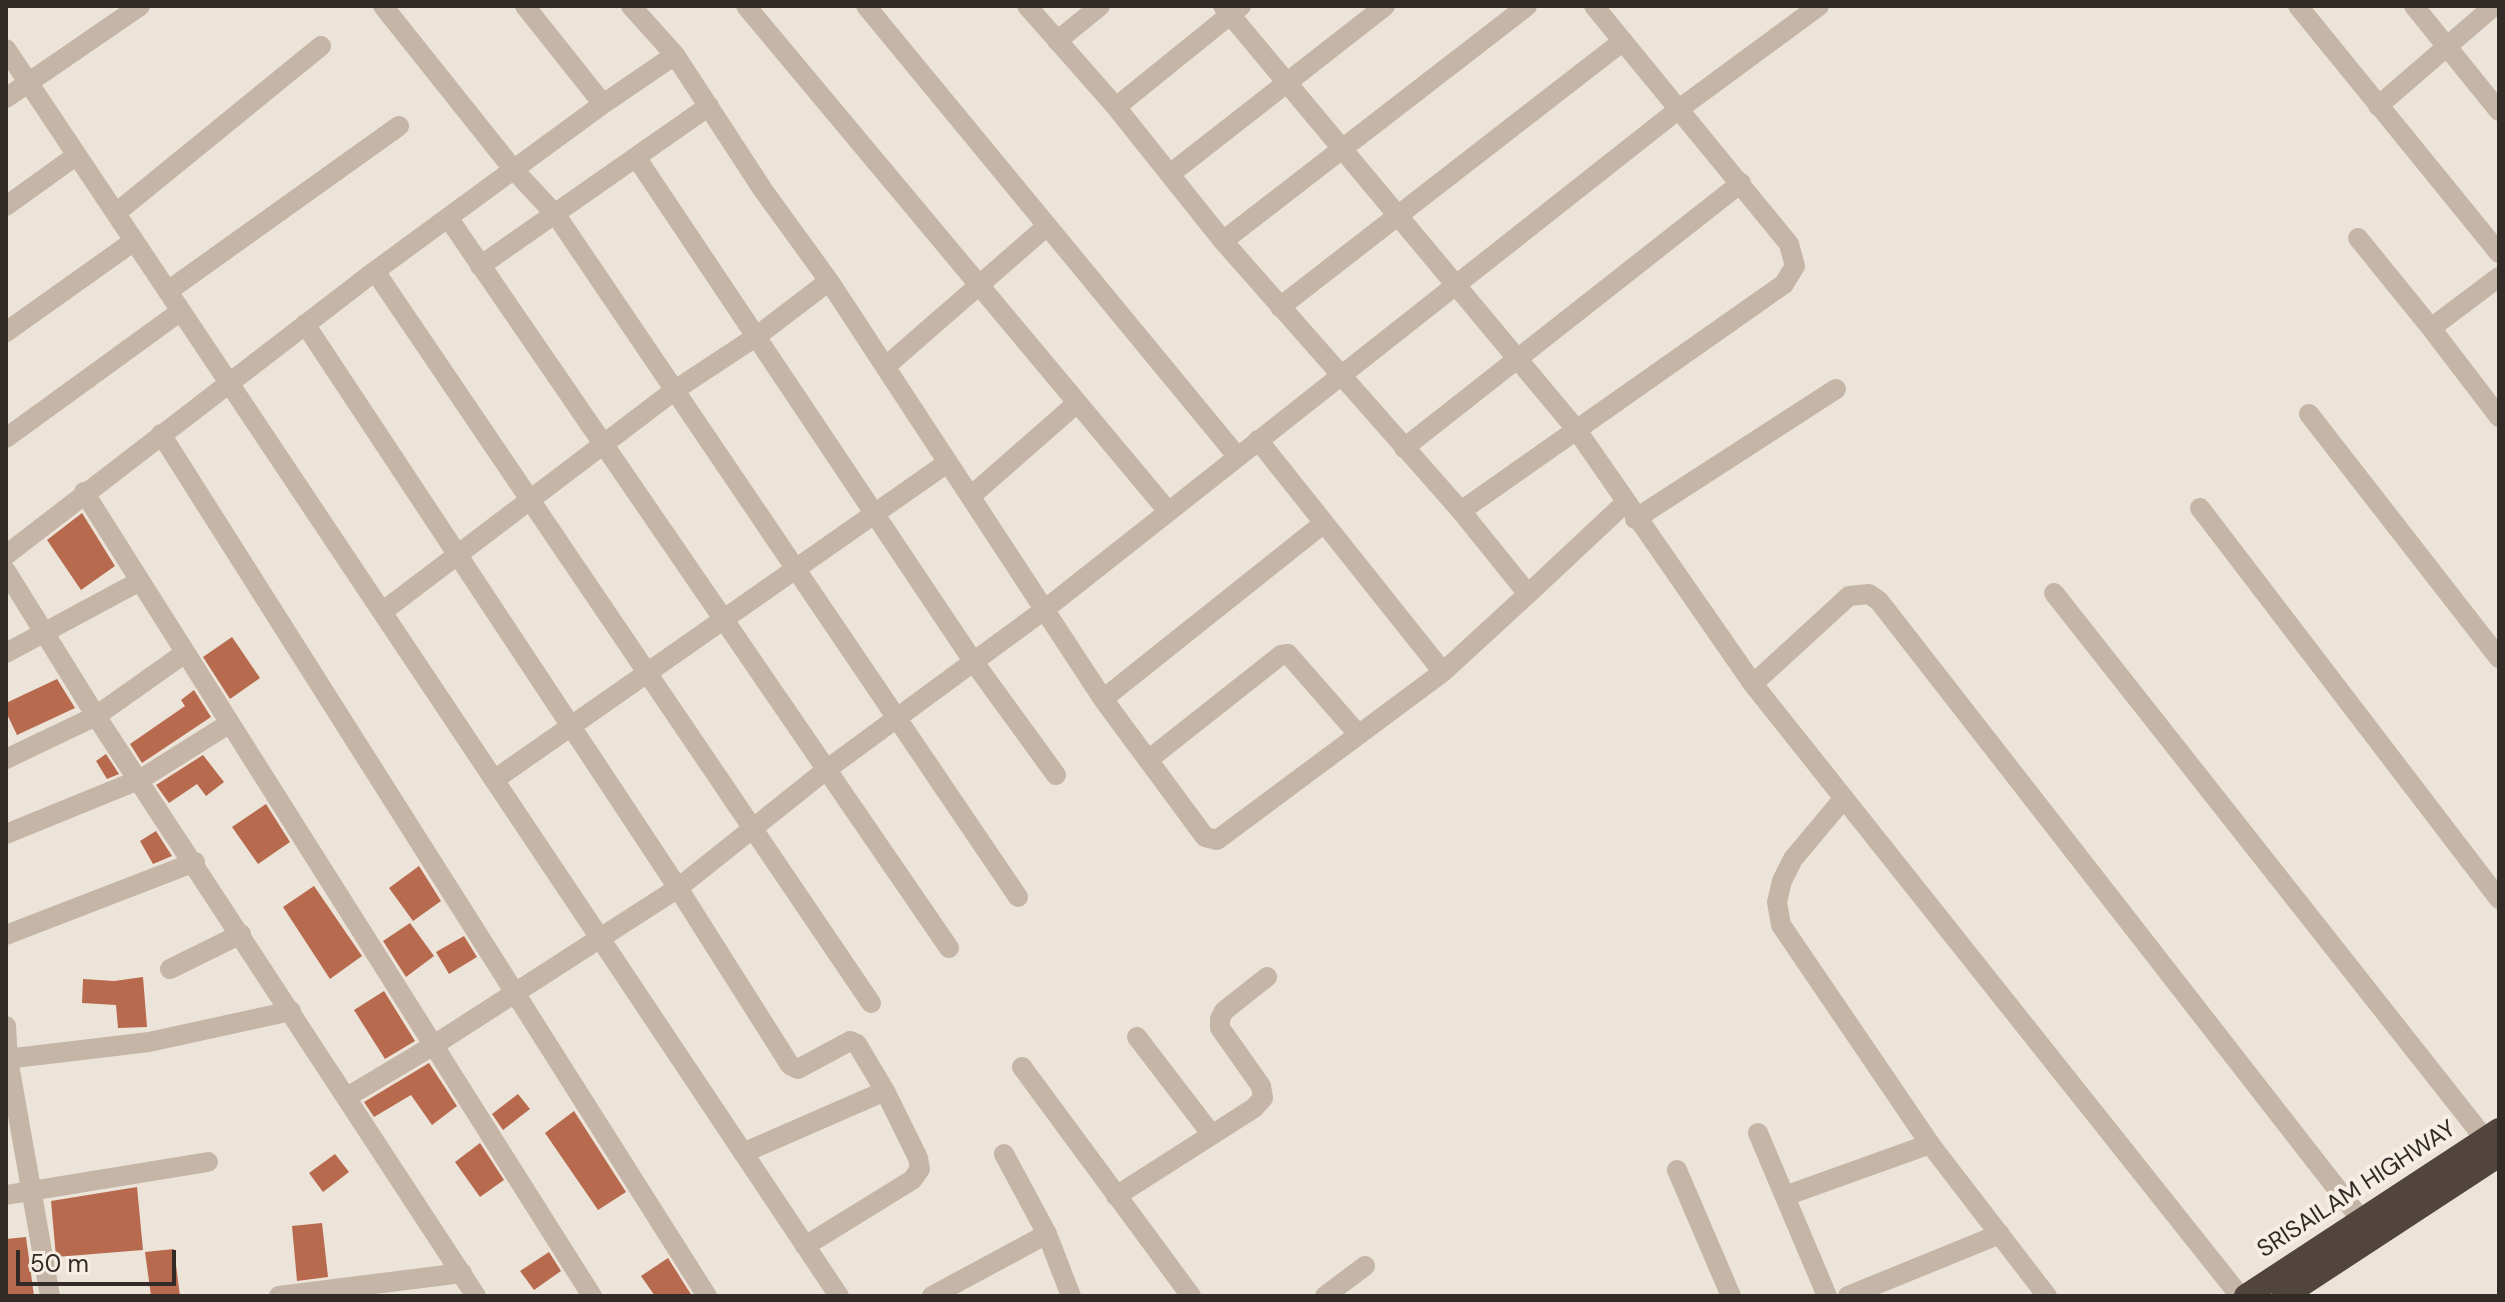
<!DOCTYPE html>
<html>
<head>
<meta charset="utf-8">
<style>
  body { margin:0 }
  #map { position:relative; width:2505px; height:1302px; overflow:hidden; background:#ede4d9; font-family:"DM Sans",sans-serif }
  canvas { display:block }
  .frame { position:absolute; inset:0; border:8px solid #312a26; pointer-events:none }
  .scale { position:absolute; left:16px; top:1250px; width:160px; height:36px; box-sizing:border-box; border:4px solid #312a26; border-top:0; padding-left:10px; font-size:24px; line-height:28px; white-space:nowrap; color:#312a26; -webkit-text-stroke:6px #f6eee4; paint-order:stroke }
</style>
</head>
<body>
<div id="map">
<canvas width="2505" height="1302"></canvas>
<div class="frame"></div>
<div class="scale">50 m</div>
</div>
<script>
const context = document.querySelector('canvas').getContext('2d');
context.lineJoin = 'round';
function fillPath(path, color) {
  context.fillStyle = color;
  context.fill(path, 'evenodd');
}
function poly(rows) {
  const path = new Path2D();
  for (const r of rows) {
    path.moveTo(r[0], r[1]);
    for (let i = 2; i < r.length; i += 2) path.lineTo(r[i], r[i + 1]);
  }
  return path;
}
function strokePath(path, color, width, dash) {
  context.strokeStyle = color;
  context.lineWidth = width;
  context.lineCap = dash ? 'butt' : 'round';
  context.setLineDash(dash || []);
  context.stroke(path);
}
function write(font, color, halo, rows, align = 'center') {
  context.font = font + ' "DM Sans",sans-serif';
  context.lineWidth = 8;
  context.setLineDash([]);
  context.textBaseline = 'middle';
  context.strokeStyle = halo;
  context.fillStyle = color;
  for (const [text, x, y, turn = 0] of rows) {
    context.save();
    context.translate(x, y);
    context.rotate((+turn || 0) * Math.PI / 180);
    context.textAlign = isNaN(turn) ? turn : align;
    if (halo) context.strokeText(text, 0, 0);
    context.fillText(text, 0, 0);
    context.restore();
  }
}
const building = poly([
  [82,513,115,566,81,590,47,540],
  [232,637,260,678,230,699,203,657],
  [57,679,75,708,17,735,6,712,6,703],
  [194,690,211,717,142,763,130,744,185,706,181,700],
  [106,754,119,774,107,779,96,761],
  [203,755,224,782,206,796,197,784,169,803,156,785],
  [266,804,290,842,258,864,232,827],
  [156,831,172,856,153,864,140,841],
  [419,866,441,901,413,921,389,888],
  [314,886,362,956,330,979,283,907],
  [410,923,434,956,406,977,383,941],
  [464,936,477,957,449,974,436,952],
  [143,977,147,1027,118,1028,116,1005,82,1003,83,979,114,981],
  [384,991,415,1041,385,1059,354,1010],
  [429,1063,457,1106,432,1125,411,1095,374,1117,364,1102],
  [518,1094,530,1109,503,1130,492,1114],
  [574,1111,626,1192,598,1210,545,1133],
  [480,1143,504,1180,480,1197,455,1162],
  [335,1154,349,1172,323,1192,309,1173],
  [137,1187,143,1250,56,1257,51,1201],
  [322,1223,328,1277,297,1281,292,1226],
  [26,1237,34,1296,6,1296,6,1239],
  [174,1249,180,1296,151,1296,145,1252],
  [549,1252,561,1271,534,1290,520,1271],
  [668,1258,692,1296,655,1296,641,1276]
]);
const street = poly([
  [383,6,513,169,556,215,1018,897],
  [631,6,675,55,763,190,829,281,1103,699,1324,523],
  [746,6,1167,510],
  [866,6,1237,456],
  [1027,6,1116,107],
  [1223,6,1576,429,1753,684,2240,1296],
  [1241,6,1116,107,1223,241,1461,511,1528,594,1624,504],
  [2298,6,2499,253],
  [2414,6,2499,111],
  [1057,41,1100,6],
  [6,49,839,1296],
  [6,98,140,6],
  [603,104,675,55],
  [2378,106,2494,6],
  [636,157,973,661,1056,775],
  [1170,174,1385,6],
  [6,206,77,155],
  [116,213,321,46],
  [449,219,949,948],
  [2358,238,2431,328],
  [1223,241,1527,6],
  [480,266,709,106],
  [375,271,871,1003],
  [2499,277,2431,328,2499,417],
  [168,291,399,126],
  [1280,307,1623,41],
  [305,324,678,888,790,1065,798,1069,850,1041,857,1044,885,1091,918,1158,920,1169,912,1180,805,1246],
  [6,332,134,241],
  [885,367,1047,226],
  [2309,414,2499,658],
  [161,434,707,1296],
  [6,438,181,311],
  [1258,440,1443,672],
  [1404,448,1741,183],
  [84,492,592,1296],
  [971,496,1077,403],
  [2200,508,2499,899],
  [1461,511,1784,284,1795,266,1789,244,1594,6],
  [1635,519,1836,389],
  [6,555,375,271,603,104,525,6],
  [6,571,96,716,476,1296],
  [2054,593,2485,1139],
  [382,612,675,390,757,336,829,281],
  [6,653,140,581],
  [1753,684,1849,596,1869,594,1879,601,2363,1222],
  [1103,699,1205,837,1217,840,1443,672,1528,594],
  [6,759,96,716,185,653],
  [1148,760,1281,655,1288,654,1358,734],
  [494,780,947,463],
  [1844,798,1793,859,1782,881,1777,902,1781,925,1930,1144,2047,1296],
  [6,834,141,779,230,723],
  [6,935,195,862],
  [170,969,241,934],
  [6,1026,8,1059,50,1296],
  [1137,1037,1212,1135],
  [6,1059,149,1042,291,1011],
  [1022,1067,1191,1296],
  [347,1097,434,1045,678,888,826,770,1044,610,1679,109,1819,6],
  [1758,1133,1827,1296],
  [743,1153,885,1091],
  [1004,1154,1047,1234,1071,1296],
  [1677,1170,1731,1296],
  [6,1195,208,1162],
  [1116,1196,1254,1108,1263,1098,1261,1086,1220,1028,1220,1019,1224,1011,1267,977],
  [1785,1196,1930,1144],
  [279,1296,462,1273],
  [932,1296,1047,1234],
  [1325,1296,1365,1266],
  [1848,1296,2000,1234]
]);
const highway = poly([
  [2246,1296,2499,1130],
  [2284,1296,2499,1155]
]);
const streetNames = [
  ["SRISAILAM HIGHWAY",2357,1190,-33]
];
fillPath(building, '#b76a4d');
strokePath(street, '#c4b5a6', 20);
strokePath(highway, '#51453e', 24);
write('24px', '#312a26', '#f6eee4', streetNames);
</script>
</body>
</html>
